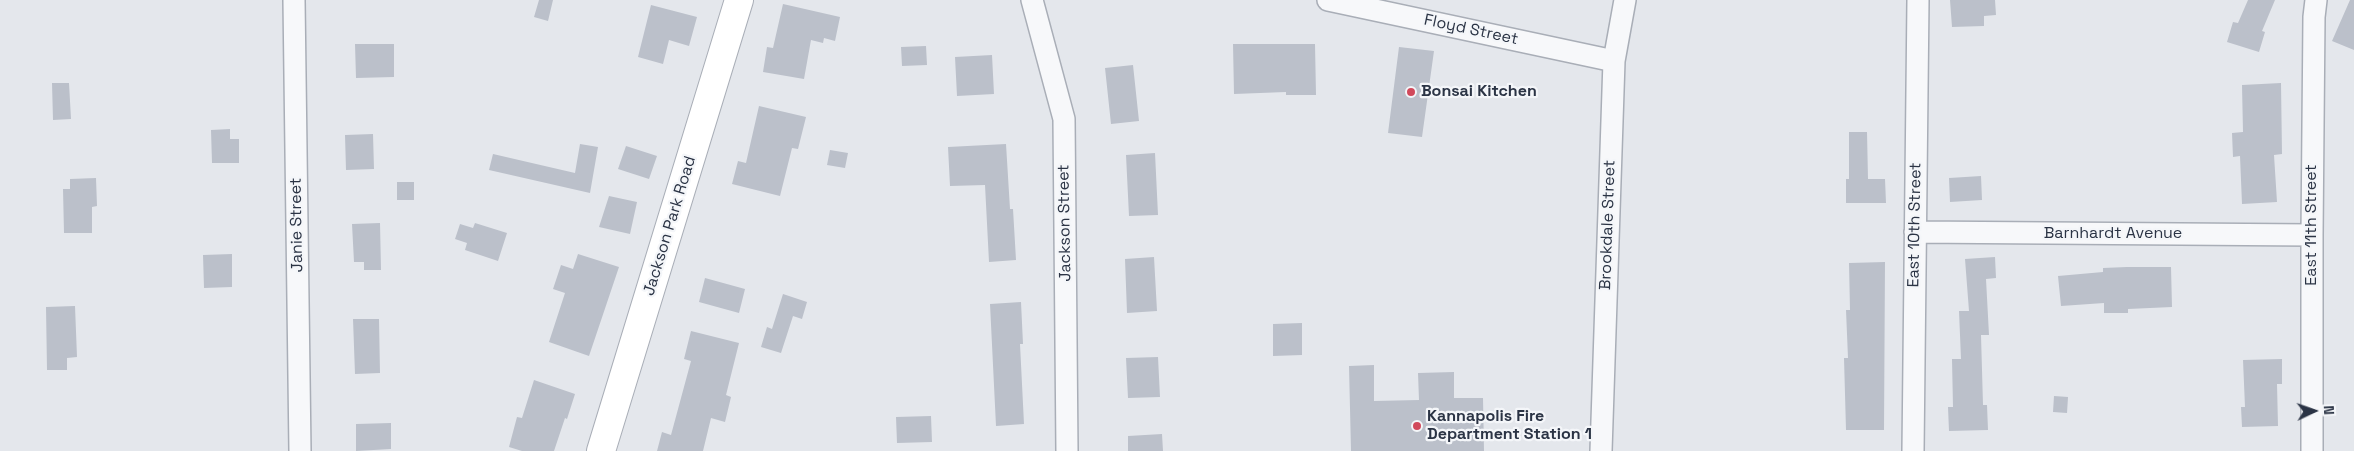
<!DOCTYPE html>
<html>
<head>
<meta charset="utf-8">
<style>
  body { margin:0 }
  #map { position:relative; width:2354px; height:451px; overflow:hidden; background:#e4e7ec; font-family:"Space Grotesk",sans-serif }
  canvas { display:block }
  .north { position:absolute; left:2289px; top:386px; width:50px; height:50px; -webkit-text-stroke:4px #f4f6f9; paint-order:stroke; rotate:87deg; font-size:14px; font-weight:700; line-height:20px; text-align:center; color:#2b3445 }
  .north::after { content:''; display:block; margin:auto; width:18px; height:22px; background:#2b3445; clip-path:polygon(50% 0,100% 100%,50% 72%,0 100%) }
</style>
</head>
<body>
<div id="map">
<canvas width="2354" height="451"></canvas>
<div class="north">N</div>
</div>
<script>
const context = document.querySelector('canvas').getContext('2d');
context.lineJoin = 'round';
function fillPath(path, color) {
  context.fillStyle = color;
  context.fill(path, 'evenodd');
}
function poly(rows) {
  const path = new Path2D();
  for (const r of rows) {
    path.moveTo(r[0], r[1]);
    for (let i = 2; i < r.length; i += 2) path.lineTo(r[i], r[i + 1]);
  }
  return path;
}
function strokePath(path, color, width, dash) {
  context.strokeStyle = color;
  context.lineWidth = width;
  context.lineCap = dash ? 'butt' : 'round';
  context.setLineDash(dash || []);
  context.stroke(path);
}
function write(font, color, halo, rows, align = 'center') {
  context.font = font + ' "Space Grotesk",sans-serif';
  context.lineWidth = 4.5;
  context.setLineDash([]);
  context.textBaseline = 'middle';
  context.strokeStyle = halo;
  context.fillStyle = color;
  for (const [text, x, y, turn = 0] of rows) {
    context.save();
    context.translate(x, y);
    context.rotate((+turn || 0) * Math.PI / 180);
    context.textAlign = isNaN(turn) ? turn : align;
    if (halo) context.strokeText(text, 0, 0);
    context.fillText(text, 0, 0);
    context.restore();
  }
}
const building = poly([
  [539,0,553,0,548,21,534,17],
  [1950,0,1995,0,1996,15,1984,16,1984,26,1952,27],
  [2248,0,2275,0,2262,31,2265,32,2259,52,2227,42,2233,22,2238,23],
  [2350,0,2354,0,2354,50,2332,41],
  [783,4,840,17,835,41,824,38,823,43,811,40,804,79,763,72,767,47,773,48],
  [651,5,697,17,689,46,669,40,663,64,638,57],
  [355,44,394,44,394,77,356,78],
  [1233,44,1315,44,1316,95,1286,95,1286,92,1234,94],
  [926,46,927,65,902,66,901,47],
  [1399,47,1434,51,1422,137,1388,133],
  [992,55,994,94,957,96,955,57],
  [1133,65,1139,121,1111,124,1105,68],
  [52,83,69,83,71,119,53,120],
  [2281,83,2282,154,2274,155,2277,202,2242,204,2240,156,2233,157,2232,133,2243,132,2242,85],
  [759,106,806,117,798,149,792,148,780,196,732,184,738,161,746,163],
  [230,129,230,139,239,139,239,163,212,163,211,130],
  [1849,132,1867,132,1868,179,1885,179,1886,203,1846,203,1846,179,1849,179],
  [373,134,374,169,346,170,345,135],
  [580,144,598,147,590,193,489,170,493,154,575,173],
  [1006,144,1010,209,1013,209,1016,260,989,262,985,185,950,186,948,147],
  [626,146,657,156,649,179,618,169],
  [830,150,848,153,845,168,827,165],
  [1155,153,1158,215,1129,216,1126,155],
  [1981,176,1982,200,1950,202,1949,178],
  [96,178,97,206,92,207,92,233,64,233,63,189,70,189,70,179],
  [397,182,414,182,414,200,397,200],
  [609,196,637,202,630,234,599,227],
  [380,223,381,270,364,270,364,262,354,262,352,224],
  [475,223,507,233,498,261,465,250,467,243,455,239,460,224,473,228],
  [232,254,232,287,204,288,203,255],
  [578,254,619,267,589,356,549,342,565,293,553,289,561,265,573,269],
  [1154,257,1157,311,1127,313,1125,259],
  [1995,257,1996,278,1986,279,1989,335,1981,335,1983,405,1987,405,1988,430,1949,431,1948,407,1953,407,1952,359,1961,359,1959,311,1969,311,1965,259],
  [1885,262,1884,430,1846,430,1844,358,1848,358,1846,310,1850,310,1849,263],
  [2127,267,2171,267,2172,307,2128,309,2128,313,2104,313,2104,303,2061,306,2058,276,2103,272,2103,268],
  [705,278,745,289,739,313,699,302],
  [783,294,807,302,802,319,793,316,781,353,761,347,767,327,772,329],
  [1021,302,1023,344,1020,344,1024,424,996,426,990,304],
  [75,306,77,357,67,358,67,370,47,370,46,307],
  [353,319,379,319,380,373,355,374],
  [1302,323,1302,355,1273,356,1273,324],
  [691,331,739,343,726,395,731,397,725,422,711,418,703,451,657,451,662,432,671,435,691,361,684,359],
  [1158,357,1160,397,1128,398,1126,358],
  [2282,359,2282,384,2277,384,2278,426,2242,427,2241,407,2245,407,2243,360],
  [1374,365,1374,401,1419,400,1418,373,1454,372,1454,398,1483,398,1484,451,1351,451,1349,366],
  [534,380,575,394,567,419,565,418,554,451,522,451,509,447,517,417,522,418],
  [2054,396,2068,397,2067,413,2053,412],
  [931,416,932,442,897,443,896,417],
  [391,423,391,449,356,451,356,424],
  [1162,434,1163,451,1128,451,1128,436]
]);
const street = poly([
  [294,0,300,451],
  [1032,0,1064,119,1067,451],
  [1328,0,1614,61],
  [1915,232,2312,235],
  [1601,451,1614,61,1625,0],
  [1913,451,1918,0],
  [2312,451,2312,235,2314,17,2316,0]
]);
const secondary = poly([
  [601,451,739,0]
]);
const markers = [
  [1411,92,5,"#d1495b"],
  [1417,426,5,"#d1495b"]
];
const streetNames = [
  ["Floyd Street",1471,30,12],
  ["Jackson Street",1065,223,-91],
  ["Janie Street",297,225,-91],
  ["Brookdale Street",1608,225,-88],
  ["East 10th Street",1915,225,-89],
  ["East 11th Street",2312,225,-90],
  ["Jackson Park Road",670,226,-73],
  ["Barnhardt Avenue",2113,234]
];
const poiNames = [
  ["Bonsai Kitchen",1421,92],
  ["Kannapolis Fire",1427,417],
  ["Department Station 1",1427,435]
];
fillPath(building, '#bbc0ca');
strokePath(street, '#a9aeb7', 24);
strokePath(secondary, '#a9aeb7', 30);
strokePath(street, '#f7f8fa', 21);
strokePath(secondary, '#fff', 28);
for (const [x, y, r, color] of markers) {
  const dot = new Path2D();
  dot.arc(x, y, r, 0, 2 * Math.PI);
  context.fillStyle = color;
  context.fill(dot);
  strokePath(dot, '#f4f6f9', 2);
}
write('16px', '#2b3445', '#f4f6f9', streetNames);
write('bold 16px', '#2b3445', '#f4f6f9', poiNames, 'left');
</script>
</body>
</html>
